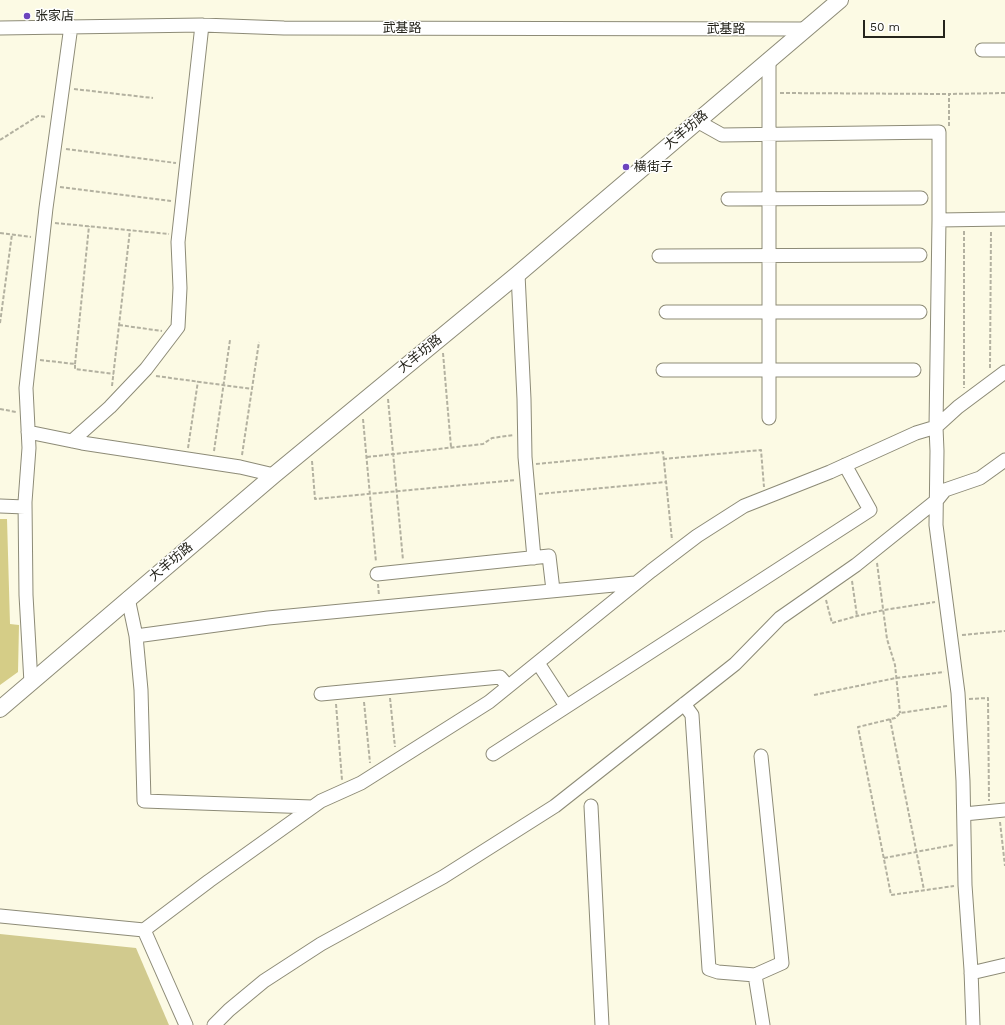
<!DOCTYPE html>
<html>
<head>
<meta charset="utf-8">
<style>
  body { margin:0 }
  #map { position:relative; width:1005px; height:1025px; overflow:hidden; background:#fcfae4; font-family:"Work Sans",sans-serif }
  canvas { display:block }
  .scale { position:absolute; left:863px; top:20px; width:82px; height:18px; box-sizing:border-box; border:2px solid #25241c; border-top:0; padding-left:5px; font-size:12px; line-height:14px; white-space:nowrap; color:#25241c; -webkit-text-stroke:3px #fff; paint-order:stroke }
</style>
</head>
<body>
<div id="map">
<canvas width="1005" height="1025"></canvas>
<div class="scale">50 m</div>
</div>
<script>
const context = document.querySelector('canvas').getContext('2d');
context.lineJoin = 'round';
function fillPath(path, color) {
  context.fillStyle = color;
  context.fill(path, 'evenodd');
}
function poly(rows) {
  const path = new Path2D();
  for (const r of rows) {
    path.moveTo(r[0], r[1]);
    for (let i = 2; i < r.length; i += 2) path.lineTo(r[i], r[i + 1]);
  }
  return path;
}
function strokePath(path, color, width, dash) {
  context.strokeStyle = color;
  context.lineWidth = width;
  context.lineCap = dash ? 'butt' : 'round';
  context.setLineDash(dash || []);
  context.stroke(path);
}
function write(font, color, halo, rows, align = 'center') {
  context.font = font + ' "Work Sans","Noto Sans SC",sans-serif';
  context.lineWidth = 3;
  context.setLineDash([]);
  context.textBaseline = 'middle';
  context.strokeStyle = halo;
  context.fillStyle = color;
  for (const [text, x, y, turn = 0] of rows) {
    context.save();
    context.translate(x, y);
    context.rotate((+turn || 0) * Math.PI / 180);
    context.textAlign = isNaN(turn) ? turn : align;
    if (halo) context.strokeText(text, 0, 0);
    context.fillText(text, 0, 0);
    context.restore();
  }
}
const green = poly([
  [0,934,136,948,169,1025,0,1025]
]);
const forest = poly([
  [0,519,7,519,10,624,19,625,18,672,0,685]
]);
const path = poly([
  [74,89,153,98],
  [780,93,949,94],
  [949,126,949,94,1005,93],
  [0,140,38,116,47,117],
  [66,149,176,163],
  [60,187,171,201],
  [55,223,169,234],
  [964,231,964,388],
  [0,233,31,237],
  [0,323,12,234],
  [119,325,162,331],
  [443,353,451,447],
  [40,360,75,364,75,369,114,374],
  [75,364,89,226],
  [990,368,991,230],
  [156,376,252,389],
  [112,386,130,230],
  [388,399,403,560],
  [0,409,16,412],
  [363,419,376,562],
  [188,448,198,381],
  [214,451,230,340],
  [242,455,259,342],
  [367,457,483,444,492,438,514,435],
  [663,459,761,450,764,487],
  [312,461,315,499,516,480],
  [536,464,663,452,672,540],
  [539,494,666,482],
  [877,563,887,639,895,665,900,713],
  [852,581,857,616],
  [378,584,379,596],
  [826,600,832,623,857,616,884,610,935,602],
  [962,635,1005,631],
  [814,695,896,678,944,672],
  [390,698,395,747],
  [969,699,988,698,989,801],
  [364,702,370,763],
  [336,704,342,780],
  [947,706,900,713,895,718,858,727,891,895,954,886],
  [890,719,924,890],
  [1000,822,1005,866],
  [884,858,953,845]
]);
const minor = poly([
  [0,28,202,25,284,28,805,29],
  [982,50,1005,50],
  [697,121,722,135,939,132,939,220,1005,219],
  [728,199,921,198],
  [939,220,936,427,937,451,936,525,958,693,963,781,965,885,971,970,973,1025],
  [659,256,920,255],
  [518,274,524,399,525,457,534,558],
  [666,312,920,312],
  [663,370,914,370],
  [769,418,769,59],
  [28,432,82,443,240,467,274,475],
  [72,441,110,407,146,369,178,327,180,288,178,242,202,25],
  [0,506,25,507],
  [377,574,549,556,553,590],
  [128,598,136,636,141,690,144,801,312,807],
  [136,636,268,618,635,583],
  [538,663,566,706],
  [31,683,26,595,25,502,29,448,26,388,46,208,71,26],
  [321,694,500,677,508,686],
  [684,704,692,715,709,969,718,972,755,975,763,1025],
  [493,754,870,510,845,465],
  [591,806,602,1025],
  [964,814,1005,810],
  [0,916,144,930,186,1025],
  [144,930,209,881,321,801,361,783,489,702,651,571,697,536,744,506,830,472,916,433,936,427,958,407,1005,372],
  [971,973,1005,965],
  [755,975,782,963,761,756],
  [214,1025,229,1010,264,981,321,944,443,877,555,806,735,664,780,618,856,565,937,500,945,490,980,478,1005,460]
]);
const major = poly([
  [0,709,274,475,518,274,840,0]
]);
const markers = [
  [27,16,4,"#6c44bd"],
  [626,167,4,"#6c44bd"]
];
const poiNames = [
  ["张家店",35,16],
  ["横街子",634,167]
];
const streetNames = [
  ["武基路",402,28],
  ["武基路",726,29],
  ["大羊坊路",686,130,-40],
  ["大羊坊路",420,354,-39],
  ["大羊坊路",171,562,-40]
];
fillPath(green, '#d1ca8e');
fillPath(forest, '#d5cd87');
strokePath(minor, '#8d8b77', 15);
strokePath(major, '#8d8b77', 18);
strokePath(path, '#b3b1a0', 2, [4, 2]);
strokePath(minor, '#fff', 13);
strokePath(major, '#fff', 16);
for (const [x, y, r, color] of markers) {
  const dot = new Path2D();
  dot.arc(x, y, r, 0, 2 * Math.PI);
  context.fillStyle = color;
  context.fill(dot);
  strokePath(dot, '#fff', 1.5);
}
write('13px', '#25241c', '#fff', poiNames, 'left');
write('13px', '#25241c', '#fff', streetNames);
</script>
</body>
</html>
